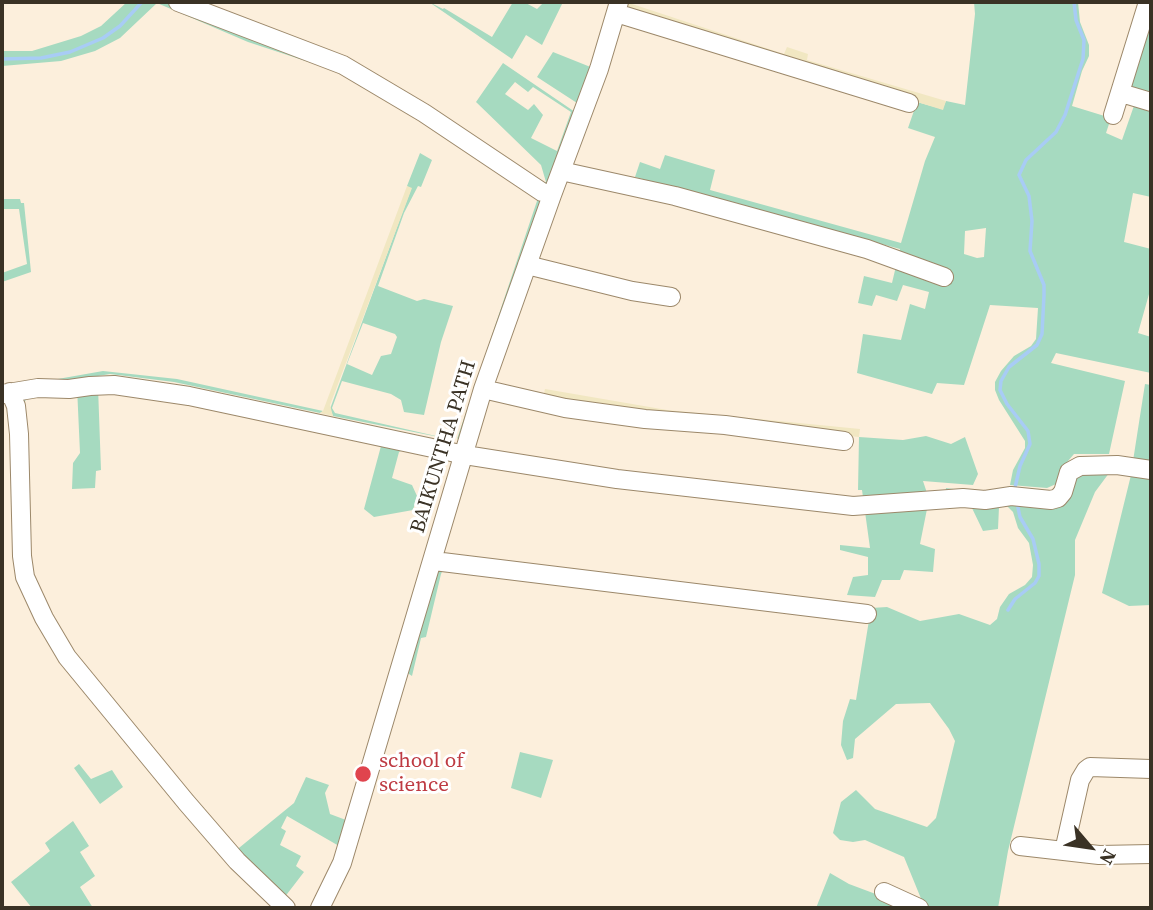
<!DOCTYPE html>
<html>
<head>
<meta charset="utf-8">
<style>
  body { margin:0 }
  #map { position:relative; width:1153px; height:910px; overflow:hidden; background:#fcefdc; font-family:"Source Serif 4",serif }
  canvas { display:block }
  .frame { position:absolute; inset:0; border:4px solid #3a3225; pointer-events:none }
  .north { position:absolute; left:1055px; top:812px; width:70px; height:70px; -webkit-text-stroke:5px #fff; paint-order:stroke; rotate:119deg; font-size:19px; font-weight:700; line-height:28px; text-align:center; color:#3a3225 }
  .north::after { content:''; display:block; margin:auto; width:24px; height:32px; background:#3a3225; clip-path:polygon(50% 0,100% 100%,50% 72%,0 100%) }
</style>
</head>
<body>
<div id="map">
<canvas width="1153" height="910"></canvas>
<div class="frame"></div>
<div class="north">N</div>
</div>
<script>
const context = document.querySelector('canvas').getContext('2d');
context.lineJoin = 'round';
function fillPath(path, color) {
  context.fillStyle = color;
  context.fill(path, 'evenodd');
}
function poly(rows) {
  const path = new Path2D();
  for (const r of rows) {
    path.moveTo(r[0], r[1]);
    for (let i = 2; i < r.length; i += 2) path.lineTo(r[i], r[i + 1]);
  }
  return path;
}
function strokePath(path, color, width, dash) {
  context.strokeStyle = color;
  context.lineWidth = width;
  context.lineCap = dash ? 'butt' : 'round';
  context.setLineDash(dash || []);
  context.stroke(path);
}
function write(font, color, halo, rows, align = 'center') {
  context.font = font + ' "Source Serif 4",serif';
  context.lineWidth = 6;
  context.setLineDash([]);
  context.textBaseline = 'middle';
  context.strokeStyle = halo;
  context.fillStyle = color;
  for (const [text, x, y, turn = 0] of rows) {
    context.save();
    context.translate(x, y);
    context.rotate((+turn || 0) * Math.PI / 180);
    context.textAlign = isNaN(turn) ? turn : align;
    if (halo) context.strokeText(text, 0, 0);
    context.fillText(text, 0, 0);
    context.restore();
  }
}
const green = poly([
  [127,2,168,2,271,44,330,63,535,191,542,202,460,437,457,439,537,201,536,194,458,143,345,74,248,42,157,3,120,38,95,51,61,61,2,66,2,51,32,51,81,36,101,26],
  [429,2,443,9,444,8,492,37,513,2,524,2,537,9,544,2,563,2,542,45,526,35,512,59],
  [974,2,1078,2,1080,22,1089,45,1089,56,1082,71,1072,106,1111,118,1106,133,1122,140,1136,100,1151,106,1151,197,1133,193,1124,242,1151,249,1151,287,1138,333,1151,337,1151,373,1056,353,1051,363,1125,381,1109,454,1074,454,1068,461,1056,484,1047,488,1010,485,1013,470,1025,448,1025,441,999,400,995,390,995,382,1001,371,1014,356,1031,346,1036,339,1038,308,990,305,964,385,937,383,932,394,857,373,863,334,901,340,910,304,925,309,929,292,903,285,897,301,876,295,872,306,858,303,864,276,892,283,900,249,635,177,640,162,660,169,665,155,715,170,710,190,901,243,925,161,935,137,908,128,917,102,942,109,946,101,965,105,975,14],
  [986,228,984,257,977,258,964,254,965,231],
  [1151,2,1151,95,1128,87],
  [553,52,593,68,577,103,537,77],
  [503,63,575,112,548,185,540,182,546,182,541,165,476,102],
  [515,82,528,92,533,87,571,112,557,151,531,138,543,115,534,104,528,110,505,94],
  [420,153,432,160,421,187,418,186,404,213,378,286,417,301,424,299,453,306,441,342,424,415,404,412,401,400,391,394,342,381,332,408,335,413,449,439,333,416,330,409,411,189,407,186],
  [363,323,395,334,397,337,391,354,381,356,372,375,347,364],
  [2,199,20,199,21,203,24,203,31,272,2,282,2,273,27,264,19,209,2,209],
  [103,371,177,379,323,411,320,413,174,382,110,374,32,387,35,383],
  [117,379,185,389,404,437,409,442,406,448,399,452,392,478,412,485,417,496,413,510,374,517,364,509,384,435,311,422,187,394,122,386,98,387,101,470,96,471,95,488,72,489,73,463,80,453,77,387,60,389,60,393,26,399,24,404,23,489,21,427,19,403,22,396,28,392,72,384],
  [1145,384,1151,385,1151,464,1133,461],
  [926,436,951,444,965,437,978,474,973,485,923,481,929,499,920,544,935,549,933,572,904,570,900,580,882,580,875,597,847,595,853,577,868,575,868,557,840,550,840,545,870,548,862,490,858,490,859,437,903,440],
  [1118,461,1095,492,1075,540,1075,575,1008,851,998,908,816,908,830,873,849,884,905,905,922,901,904,857,865,840,853,842,840,840,833,833,841,802,856,790,875,809,927,827,936,818,955,741,949,729,930,703,896,704,855,739,853,758,847,760,841,745,843,721,850,699,856,700,871,608,887,607,920,621,959,614,990,625,997,619,1000,607,1009,594,1025,585,1032,577,1033,565,1029,543,1018,528,1013,512,1005,504,999,507,998,529,983,531,971,506,944,503,946,488,993,494,1050,493,1056,491,1069,469],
  [1132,471,1151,475,1151,605,1129,606,1102,593],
  [439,564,445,565,441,574,426,637,421,638,412,676,406,672],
  [520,752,553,760,541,798,511,788],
  [79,764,91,779,112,770,123,787,100,804,74,768],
  [306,777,329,785,325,793,330,814,346,820,339,846,287,816,281,828,286,831,280,845,301,856,296,866,304,872,284,898,234,852,294,803],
  [73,821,89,846,80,852,95,876,80,887,93,908,68,906,32,908,11,882,50,851,45,843]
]);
const sand = poly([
  [626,2,784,54,787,47,808,54,807,60,946,101,943,110,627,12],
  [407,186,412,188,330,405,333,416,320,413,323,411],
  [545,389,667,410,860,429,859,437,694,422,543,398]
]);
const stream = poly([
  [2,59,41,58,70,52,103,38,120,26,142,2],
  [1014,492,1020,466,1030,444,1028,431,1007,404,1000,390,1001,381,1009,367,1037,345,1042,334,1044,295,1044,285,1030,251,1032,221,1029,196,1019,175,1026,160,1056,132,1065,115,1083,59,1084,40,1076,20,1074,2],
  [1008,610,1015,599,1035,583,1039,576,1039,564,1033,539,1020,517,1017,503]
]);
const minor = poly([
  [178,2,343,65,424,113,542,192,552,195],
  [616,13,909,103],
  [1121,93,1151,102],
  [1113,115,1148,2],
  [561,171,675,196,867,249,944,277],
  [527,265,632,291,671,297],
  [483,389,565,408,645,419,725,425,844,441],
  [10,392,16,406,19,434,22,556,25,577,44,618,67,657,186,802,237,861,286,908],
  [2,394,38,388,69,389,90,386,114,385,189,396,465,455,617,479,853,506,963,498,985,500,1011,496,1051,500,1058,498,1063,492,1069,472,1080,466,1117,465,1151,470],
  [434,561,867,614],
  [1020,846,1099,855,1151,854],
  [1064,851,1080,780,1086,770,1090,767,1151,769],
  [884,892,919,908],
  [320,908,342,863,483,389,552,195,599,69,619,2]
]);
const markers = [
  [363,774,9,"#e0444e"]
];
const streetNames = [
  ["BAIKUNTHA PATH",444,447,-73]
];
const healthNames = [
  ["school of",379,762],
  ["science",379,786]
];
fillPath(green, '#a6dac0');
fillPath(sand, '#f1e7c2');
strokePath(stream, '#a8ccf5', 3.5);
strokePath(minor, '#9c886a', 20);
strokePath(minor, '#fff', 18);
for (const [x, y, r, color] of markers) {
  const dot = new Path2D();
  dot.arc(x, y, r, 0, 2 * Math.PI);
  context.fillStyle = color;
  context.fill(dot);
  strokePath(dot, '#fff', 2.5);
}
write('21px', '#3a3225', '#fff', streetNames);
write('21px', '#be3a42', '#fff', healthNames, 'left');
</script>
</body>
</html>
